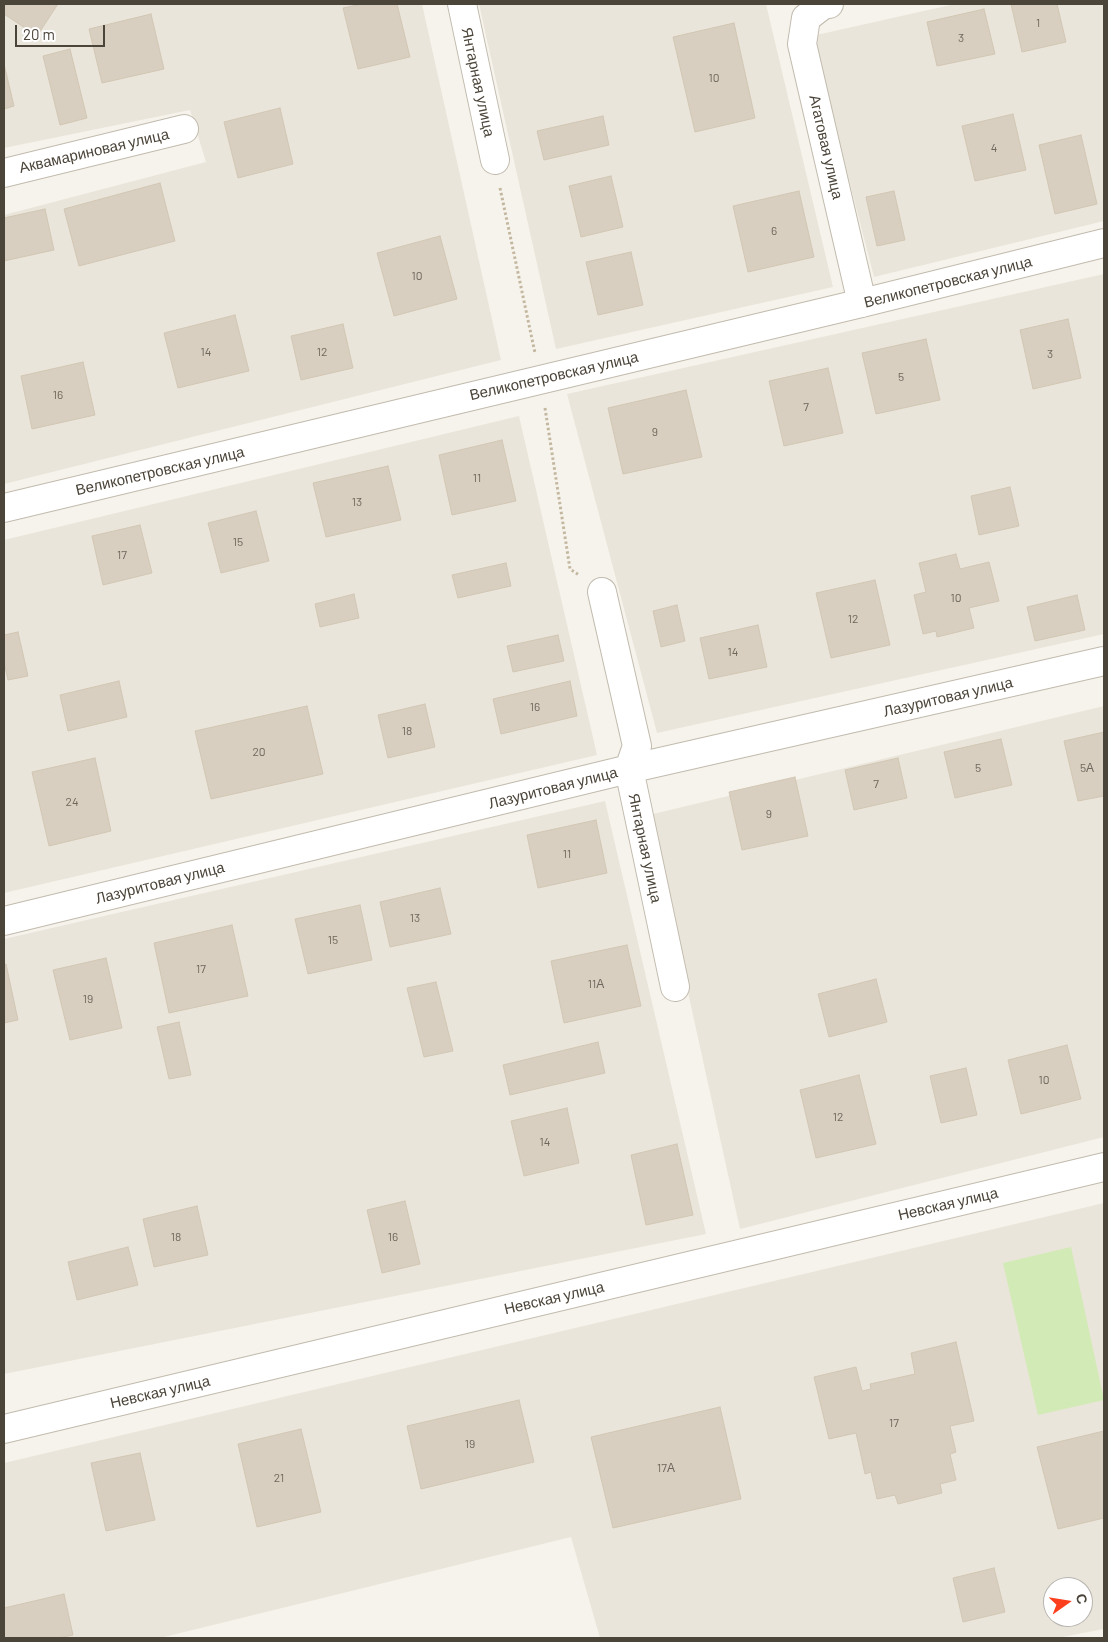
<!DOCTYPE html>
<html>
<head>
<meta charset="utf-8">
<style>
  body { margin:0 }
  #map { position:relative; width:1108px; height:1642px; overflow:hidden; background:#f6f3ec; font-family:Barlow,sans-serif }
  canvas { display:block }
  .frame { position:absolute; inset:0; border:5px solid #4b4439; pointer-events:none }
  .north { position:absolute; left:1043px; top:1577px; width:50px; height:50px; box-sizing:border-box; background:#fff; border:1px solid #b7b4b0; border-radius:50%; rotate:77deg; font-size:14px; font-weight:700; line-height:20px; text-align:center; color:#4b4439 }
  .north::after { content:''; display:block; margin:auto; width:18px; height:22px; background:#fc3f1d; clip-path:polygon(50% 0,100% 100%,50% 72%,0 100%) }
  .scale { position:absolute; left:15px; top:25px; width:90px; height:22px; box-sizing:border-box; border:2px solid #4b4439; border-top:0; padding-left:6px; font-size:15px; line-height:18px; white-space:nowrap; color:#4b4439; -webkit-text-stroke:4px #fff; paint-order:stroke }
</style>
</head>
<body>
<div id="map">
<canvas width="1108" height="1642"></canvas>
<div class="frame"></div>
<div class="north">С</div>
<div class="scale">20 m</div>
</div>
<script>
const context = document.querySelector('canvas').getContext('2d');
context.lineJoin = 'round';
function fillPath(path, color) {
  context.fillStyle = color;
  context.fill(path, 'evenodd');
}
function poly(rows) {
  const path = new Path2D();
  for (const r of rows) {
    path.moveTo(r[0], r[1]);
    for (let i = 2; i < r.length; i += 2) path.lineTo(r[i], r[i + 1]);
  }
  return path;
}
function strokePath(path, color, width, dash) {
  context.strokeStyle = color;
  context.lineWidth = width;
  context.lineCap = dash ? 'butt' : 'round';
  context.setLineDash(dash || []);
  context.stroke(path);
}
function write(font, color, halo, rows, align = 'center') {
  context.font = font + ' Barlow,sans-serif';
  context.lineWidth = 4;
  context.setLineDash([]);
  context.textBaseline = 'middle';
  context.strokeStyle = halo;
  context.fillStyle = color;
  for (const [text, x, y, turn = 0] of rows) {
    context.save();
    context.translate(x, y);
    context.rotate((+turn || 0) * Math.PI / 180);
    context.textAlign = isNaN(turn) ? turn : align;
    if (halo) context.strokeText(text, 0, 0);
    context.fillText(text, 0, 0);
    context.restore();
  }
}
const residential = poly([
  [4,4,422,4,501,360,4,484,4,215,206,162,190,110,4,148],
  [479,4,766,4,833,287,556,349],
  [955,4,1104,4,1104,221,874,277,812,36],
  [1104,274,1104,634,657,733,567,394],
  [519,416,597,755,4,893,4,540],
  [1104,706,1104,1137,740,1229,649,815],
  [605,801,706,1234,4,1374,4,939],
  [1104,1203,1104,1629,1057,1638,600,1638,571,1537,160,1638,4,1638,4,1463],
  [1053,1587,1083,1587,1083,1617,1053,1617]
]);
const green = poly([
  [1071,1247,1104,1400,1038,1415,1003,1263]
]);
const building = poly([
  [4,4,58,4,37,36,4,14,4,4],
  [362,4,397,4,410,57,358,69,343,8,362,4],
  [1011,4,1057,4,1066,42,1022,52,1011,4],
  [984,9,995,54,937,66,927,22,984,9],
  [151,14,164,69,102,83,89,29,151,14],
  [734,23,755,118,695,132,673,37,734,23],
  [70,49,87,118,60,125,43,56,70,49],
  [4,64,14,106,4,109,4,64],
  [280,108,293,164,238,178,224,122,280,108],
  [1013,114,1026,170,975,181,962,126,1013,114],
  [603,116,609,145,544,160,537,131,603,116],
  [1081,135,1097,204,1055,214,1039,145,1081,135],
  [611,176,623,227,581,237,569,186,611,176],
  [160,183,175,241,79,266,64,209,160,183],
  [799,191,814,257,748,272,733,206,799,191],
  [894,191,905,240,877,246,866,197,894,191],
  [45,209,54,250,4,261,4,218,45,209],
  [440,236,457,299,394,316,377,253,440,236],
  [631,252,643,305,598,315,586,262,631,252],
  [235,315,249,371,178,388,164,333,235,315],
  [1068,319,1081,378,1033,389,1020,330,1068,319],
  [343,324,353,368,301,380,291,336,343,324],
  [926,339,940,400,876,414,862,353,926,339],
  [83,362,95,415,32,429,21,376,83,362],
  [828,368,843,433,784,446,769,381,828,368],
  [686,390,702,457,623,474,608,408,686,390],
  [502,440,516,501,452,515,439,455,502,440],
  [388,466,401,520,326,537,313,483,388,466],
  [1010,487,1019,526,979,535,971,496,1010,487],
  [256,511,269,561,221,573,208,523,256,511],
  [140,525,152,573,103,585,92,536,140,525],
  [956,554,960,569,989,562,999,601,969,608,974,628,937,637,936,631,923,634,914,595,926,592,919,563,956,554],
  [506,563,511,586,458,598,452,575,506,563],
  [875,580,890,645,831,658,816,593,875,580],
  [354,594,359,618,320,627,315,604,354,594],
  [1077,595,1085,630,1035,641,1027,607,1077,595],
  [677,605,685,641,661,647,653,611,677,605],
  [758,625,767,667,709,679,700,638,758,625],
  [18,632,28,676,8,680,4,662,4,635,18,632],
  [558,635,564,661,513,672,507,646,558,635],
  [119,681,127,717,68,731,60,695,119,681],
  [570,681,577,716,501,734,493,699,570,681],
  [425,704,435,747,388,758,378,715,425,704],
  [307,706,323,774,211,799,195,731,307,706],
  [1104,732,1104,796,1078,801,1064,741,1104,732],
  [1001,739,1012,785,955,798,944,752,1001,739],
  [95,758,111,831,49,846,32,772,95,758],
  [898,758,907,798,854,810,845,770,898,758],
  [795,777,808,836,742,850,729,792,795,777],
  [596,820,607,873,538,888,527,835,596,820],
  [440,888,451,934,390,947,380,902,440,888],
  [360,905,372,960,308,974,295,919,360,905],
  [232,925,248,996,169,1013,154,943,232,925],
  [627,945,641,1006,564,1023,551,961,627,945],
  [106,958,122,1028,70,1040,53,970,106,958],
  [4,964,6,964,18,1020,4,1023,4,964],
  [876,979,887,1022,829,1037,818,994,876,979],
  [436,982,453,1051,424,1057,407,988,436,982],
  [179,1022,191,1075,169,1079,157,1027,179,1022],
  [598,1042,605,1073,510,1095,503,1065,598,1042],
  [1067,1045,1081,1099,1021,1114,1008,1060,1067,1045],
  [966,1068,977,1115,941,1123,930,1076,966,1068],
  [859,1075,876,1144,816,1158,800,1090,859,1075],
  [567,1108,579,1163,524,1176,511,1121,567,1108],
  [677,1144,693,1215,646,1225,631,1155,677,1144],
  [405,1201,420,1264,382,1273,367,1210,405,1201],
  [197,1206,208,1255,154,1267,143,1219,197,1206],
  [128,1247,138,1285,77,1300,68,1262,128,1247],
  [956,1342,974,1421,950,1426,956,1452,950,1454,956,1480,940,1484,942,1493,898,1504,895,1495,877,1499,871,1472,865,1474,856,1433,829,1439,814,1377,856,1367,862,1391,871,1389,870,1384,915,1374,911,1353,956,1342],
  [519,1400,534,1462,421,1489,407,1426,519,1400],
  [720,1407,741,1499,613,1528,591,1437,720,1407],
  [301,1429,321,1512,257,1527,238,1444,301,1429],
  [1104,1431,1104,1518,1058,1529,1037,1447,1104,1431],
  [140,1453,155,1520,106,1531,91,1463,140,1453],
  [994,1568,1005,1612,963,1622,953,1578,994,1568],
  [64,1594,73,1635,59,1638,4,1638,4,1608,64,1594]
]);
const path = poly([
  [500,188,535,353],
  [545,408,570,569,579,575]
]);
const minor = poly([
  [462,4,495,160],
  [829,4,823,5,806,18,802,44,862,303],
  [4,173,184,129],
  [4,508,862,303,1104,243],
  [602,592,637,746,629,769,675,987],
  [4,921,629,769,1104,661],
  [4,1429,1104,1167]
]);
const numberNames = [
  ["1",1038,23],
  ["3",961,38],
  ["10",714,78],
  ["4",994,148],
  ["6",774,231],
  ["10",417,276],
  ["14",206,352],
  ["12",322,352],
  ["3",1050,354],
  ["5",901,377],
  ["16",58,395],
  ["7",806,407],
  ["9",655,432],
  ["11",477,478],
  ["13",357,502],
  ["15",238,542],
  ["17",122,555],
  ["10",956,598],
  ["12",853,619],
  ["14",733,652],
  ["16",535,707],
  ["18",407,731],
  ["20",259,752],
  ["5",978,768],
  ["5А",1087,768],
  ["7",876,784],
  ["24",72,802],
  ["9",769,814],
  ["11",567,854],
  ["13",415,918],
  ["15",333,940],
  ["17",201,969],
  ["11А",596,984],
  ["19",88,999],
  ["10",1044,1080],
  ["12",838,1117],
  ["14",545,1142],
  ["18",176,1237],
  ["16",393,1237],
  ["17",894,1423],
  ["19",470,1444],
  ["17А",666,1468],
  ["21",279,1478]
];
const streetNames = [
  ["Янтарная улица",478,82,78],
  ["Агатовая улица",826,147,77],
  ["Аквамариновая улица",94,151,-13],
  ["Великопетровская улица",948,282,-14],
  ["Великопетровская улица",554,376,-13],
  ["Великопетровская улица",160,471,-13],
  ["Лазуритовая улица",948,697,-13],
  ["Лазуритовая улица",553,788,-14],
  ["Янтарная улица",645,848,78],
  ["Лазуритовая улица",160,883,-14],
  ["Невская улица",948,1204,-13],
  ["Невская улица",554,1298,-13],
  ["Невская улица",160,1392,-13]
];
fillPath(residential, '#eae5da');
fillPath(green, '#d2eab5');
fillPath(building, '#d8cfc1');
strokePath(building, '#d3c7b4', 1);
strokePath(minor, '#c2bbae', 30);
strokePath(path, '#c4b79f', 3, [2.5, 2.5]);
strokePath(minor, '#fff', 28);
write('12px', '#6e675b', null, numberNames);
write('15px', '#4b4439', '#fff', streetNames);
</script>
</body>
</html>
